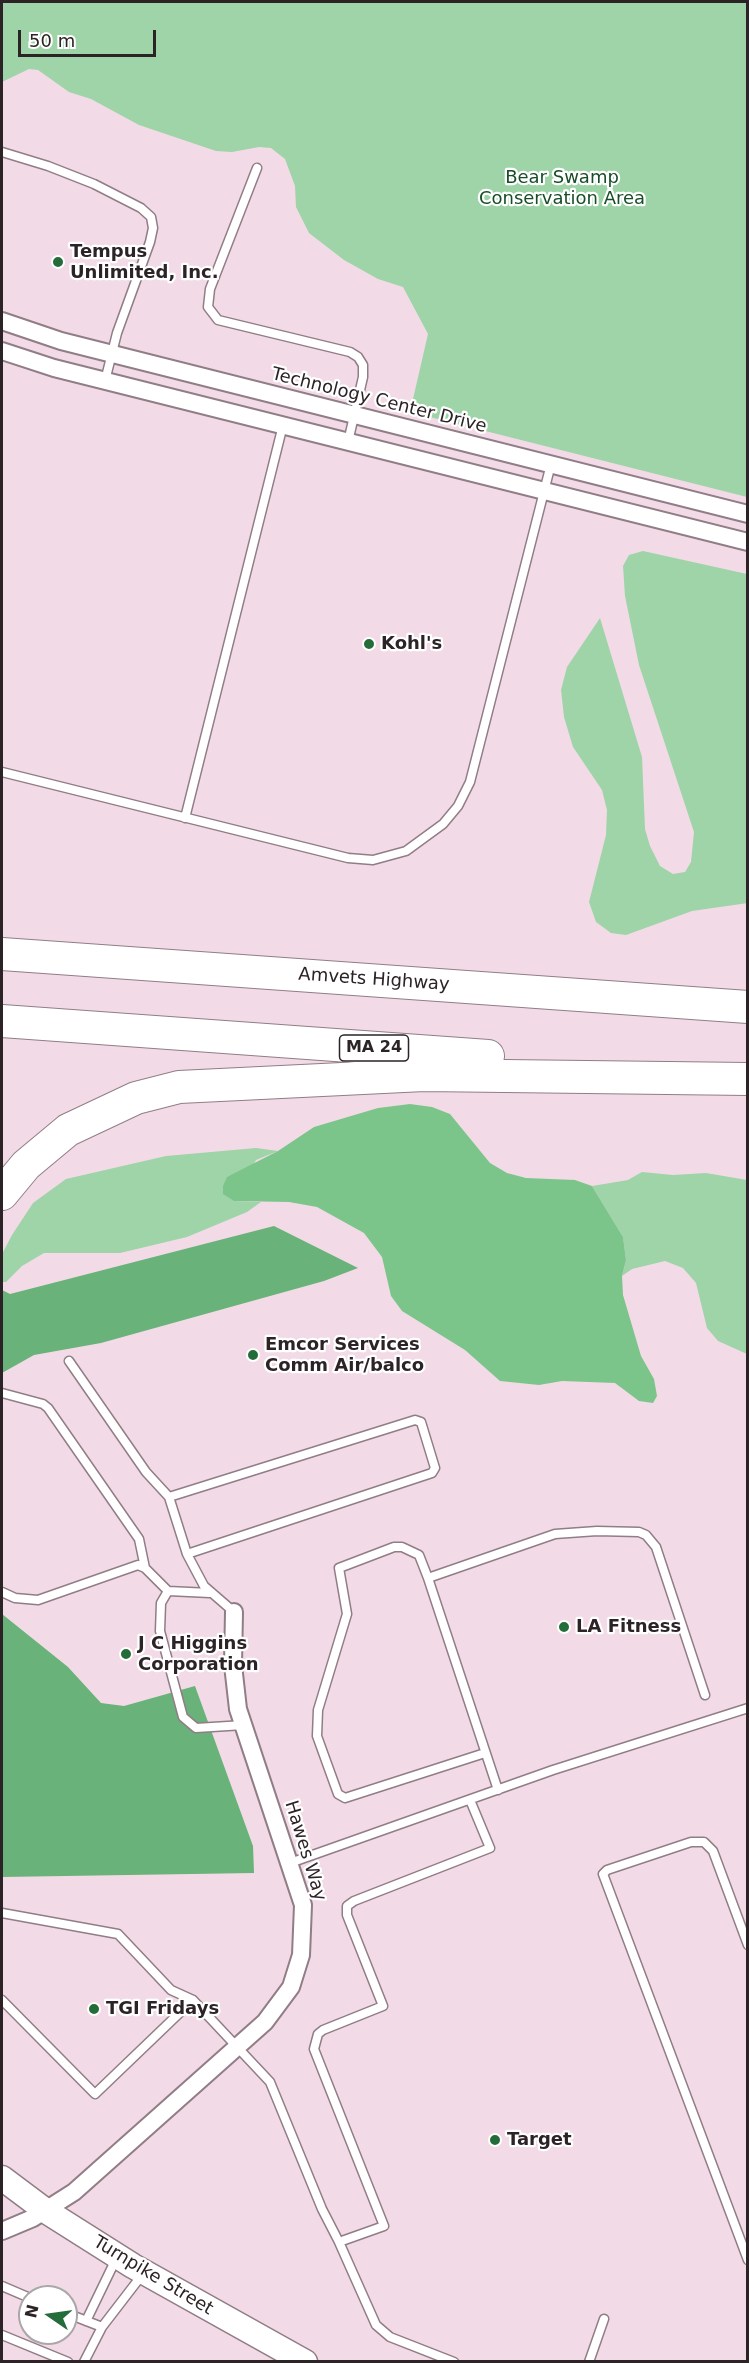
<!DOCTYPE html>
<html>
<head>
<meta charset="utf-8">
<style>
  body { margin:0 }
  #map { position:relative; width:749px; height:2363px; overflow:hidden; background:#f2dbe6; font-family:"DejaVu Sans",sans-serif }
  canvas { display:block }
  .frame { position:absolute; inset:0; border:3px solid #2c2327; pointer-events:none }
  .north { position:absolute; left:18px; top:2285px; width:60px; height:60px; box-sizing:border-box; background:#fff; border:2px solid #aba7a9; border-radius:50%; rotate:283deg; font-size:16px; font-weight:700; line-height:24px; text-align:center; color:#2c2327 }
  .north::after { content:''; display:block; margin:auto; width:21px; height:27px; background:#246d3a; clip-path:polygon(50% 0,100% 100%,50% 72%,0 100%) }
  .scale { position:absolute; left:18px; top:30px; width:138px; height:27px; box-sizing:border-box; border:3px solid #2c2327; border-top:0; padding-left:8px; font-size:18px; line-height:21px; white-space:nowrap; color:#2c2327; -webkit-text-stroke:4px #fff; paint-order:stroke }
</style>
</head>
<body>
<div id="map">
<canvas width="749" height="2363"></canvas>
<div class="frame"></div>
<div class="north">N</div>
<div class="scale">50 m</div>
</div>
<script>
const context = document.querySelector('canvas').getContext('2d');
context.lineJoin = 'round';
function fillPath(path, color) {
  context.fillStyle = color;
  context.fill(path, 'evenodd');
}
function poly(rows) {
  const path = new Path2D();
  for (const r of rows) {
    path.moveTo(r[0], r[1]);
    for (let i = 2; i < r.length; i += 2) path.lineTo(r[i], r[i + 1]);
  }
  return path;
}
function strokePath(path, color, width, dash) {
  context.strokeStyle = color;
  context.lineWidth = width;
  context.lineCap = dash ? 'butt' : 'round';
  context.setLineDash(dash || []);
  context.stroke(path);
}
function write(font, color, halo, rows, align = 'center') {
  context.font = font + ' "DejaVu Sans",sans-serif';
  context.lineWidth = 4.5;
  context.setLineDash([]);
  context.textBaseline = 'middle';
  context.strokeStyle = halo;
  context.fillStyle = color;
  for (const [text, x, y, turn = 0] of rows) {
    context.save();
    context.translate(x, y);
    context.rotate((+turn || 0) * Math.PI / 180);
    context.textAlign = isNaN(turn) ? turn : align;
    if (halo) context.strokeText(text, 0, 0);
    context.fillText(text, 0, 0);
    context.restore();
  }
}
const green = poly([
  [2,2,747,2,747,497,410,412,428,334,403,287,378,279,344,260,309,233,296,207,295,186,285,159,271,148,259,147,232,152,216,151,139,125,91,99,69,92,38,70,29,69,2,82],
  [643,551,747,574,748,903,692,911,626,935,611,933,596,922,589,902,606,835,607,810,602,790,573,747,564,717,561,690,567,667,600,618,642,757,645,829,650,846,660,866,673,874,685,872,691,862,694,832,639,665,625,596,623,566,629,555],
  [256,1148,278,1151,256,1160,234,1201,261,1202,247,1212,187,1237,120,1253,44,1253,22,1266,6,1282,2,1282,2,1254,12,1235,33,1203,66,1179,166,1156],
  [642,1172,673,1175,706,1173,747,1180,747,1354,718,1341,707,1328,696,1283,683,1268,665,1261,632,1269,622,1276,626,1260,623,1237,592,1186,628,1180]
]);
const forest = poly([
  [274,1226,358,1268,324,1281,101,1343,34,1355,2,1373,2,1290,10,1294],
  [2,1614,68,1667,101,1703,124,1706,195,1686,253,1846,254,1873,2,1877]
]);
const water = poly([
  [410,1104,432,1107,450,1114,490,1163,507,1173,526,1178,575,1180,592,1186,623,1237,626,1260,622,1276,623,1295,641,1356,654,1379,657,1396,653,1403,639,1401,615,1383,562,1381,539,1385,500,1381,465,1350,402,1311,391,1296,382,1257,364,1233,317,1207,289,1202,234,1201,223,1194,223,1186,227,1177,278,1151,314,1127,378,1108]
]);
const service = poly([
  [2,152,48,166,94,184,141,208,151,217,153,228,150,242,117,333,105,381],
  [257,168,210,289,208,307,218,320,350,352,358,357,363,365,363,377,348,442],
  [2,772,348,858,373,860,406,851,443,824,458,806,470,782,551,464],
  [185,818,283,425],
  [69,1361,146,1472,169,1497,187,1554,204,1586,234,1612],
  [2,1393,43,1404,48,1408,139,1539,145,1568],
  [169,1497,415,1420,421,1422,435,1468,432,1473,187,1554],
  [428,1578,419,1555,402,1547,394,1547,339,1568,347,1614,318,1710,317,1736,338,1794,345,1798,485,1753],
  [168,1591,161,1603,160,1631,183,1717,196,1728,244,1725],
  [2,1592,15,1598,38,1600,138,1565,145,1568,168,1591,210,1593],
  [498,1790,428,1578,555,1534,597,1531,639,1532,646,1535,656,1547,705,1695],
  [290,1863,553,1770,748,1708],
  [2,1913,118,1934,171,1990,193,2000,270,2082,322,2209,339,2242,376,2325,390,2337,454,2362],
  [748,1945,713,1851,704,1842,691,1842,607,1870,603,1874,748,2260],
  [2,2000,95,2094,193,2000],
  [339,2242,384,2226,314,2049,318,2034,323,2030,383,2006,347,1915,347,1906,354,1901,490,1848,470,1800],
  [2,2286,30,2298],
  [66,2313,102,2327],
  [86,2321,117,2257],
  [2,2335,68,2362],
  [84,2362,102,2327,142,2275],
  [589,2362,604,2319]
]);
const minor = poly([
  [2,321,61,341,748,514],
  [2,351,54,368,748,542],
  [2,2231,33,2218,74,2192,265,2022,291,1987,301,1955,303,1905,238,1709,233,1665,234,1612]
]);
const secondary = poly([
  [2,2178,46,2211,133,2266,305,2362]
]);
const motorway = poly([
  [2,954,748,1007],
  [2,1021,488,1056],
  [2,1194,26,1165,68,1130,136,1098,179,1087,424,1075,748,1079]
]);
const markers = [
  [58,262,6,"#246d3a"],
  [369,644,6,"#246d3a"],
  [253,1355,6,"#246d3a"],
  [564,1627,6,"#246d3a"],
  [126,1654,6,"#246d3a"],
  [94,2009,6,"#246d3a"],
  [495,2140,6,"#246d3a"]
];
const shields = [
  [374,1048,69]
];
const shieldNames = [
  ["MA 24",374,1048]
];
const parkNames = [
  ["Bear Swamp",562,178],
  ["Conservation Area",562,199]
];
const poiNames = [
  ["Tempus",70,252],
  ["Unlimited, Inc.",70,273],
  ["Kohl's",381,644],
  ["Emcor Services",265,1345],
  ["Comm Air/balco",265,1366],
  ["LA Fitness",576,1627],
  ["J C Higgins",138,1644],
  ["Corporation",138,1665],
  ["TGI Fridays",106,2009],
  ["Target",507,2140]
];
const streetNames = [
  ["Technology Center Drive",379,401,14],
  ["Amvets Highway",374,980,4],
  ["Hawes Way",305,1851,73],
  ["Turnpike Street",153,2276,31]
];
fillPath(green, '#9ed4a8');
fillPath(forest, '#69b279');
fillPath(water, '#7bc58b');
strokePath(service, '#917d86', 11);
strokePath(minor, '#917d86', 20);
strokePath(secondary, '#917d86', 27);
strokePath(motorway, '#917d86', 34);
strokePath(service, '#fff', 8);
strokePath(minor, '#fff', 16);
strokePath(secondary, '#fff', 24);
strokePath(motorway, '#fff', 32);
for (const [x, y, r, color] of markers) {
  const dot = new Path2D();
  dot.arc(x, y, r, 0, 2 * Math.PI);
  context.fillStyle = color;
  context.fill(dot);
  strokePath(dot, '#fff', 2);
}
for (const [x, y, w] of shields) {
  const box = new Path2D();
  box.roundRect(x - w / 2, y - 13, w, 26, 4.5);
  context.fillStyle = '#fff';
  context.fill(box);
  strokePath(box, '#2c2327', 1.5);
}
write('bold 16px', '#2c2327', null, shieldNames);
write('18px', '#174d27', '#fff', parkNames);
write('bold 18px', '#2c2327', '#fff', poiNames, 'left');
write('18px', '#2c2327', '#fff', streetNames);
</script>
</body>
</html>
